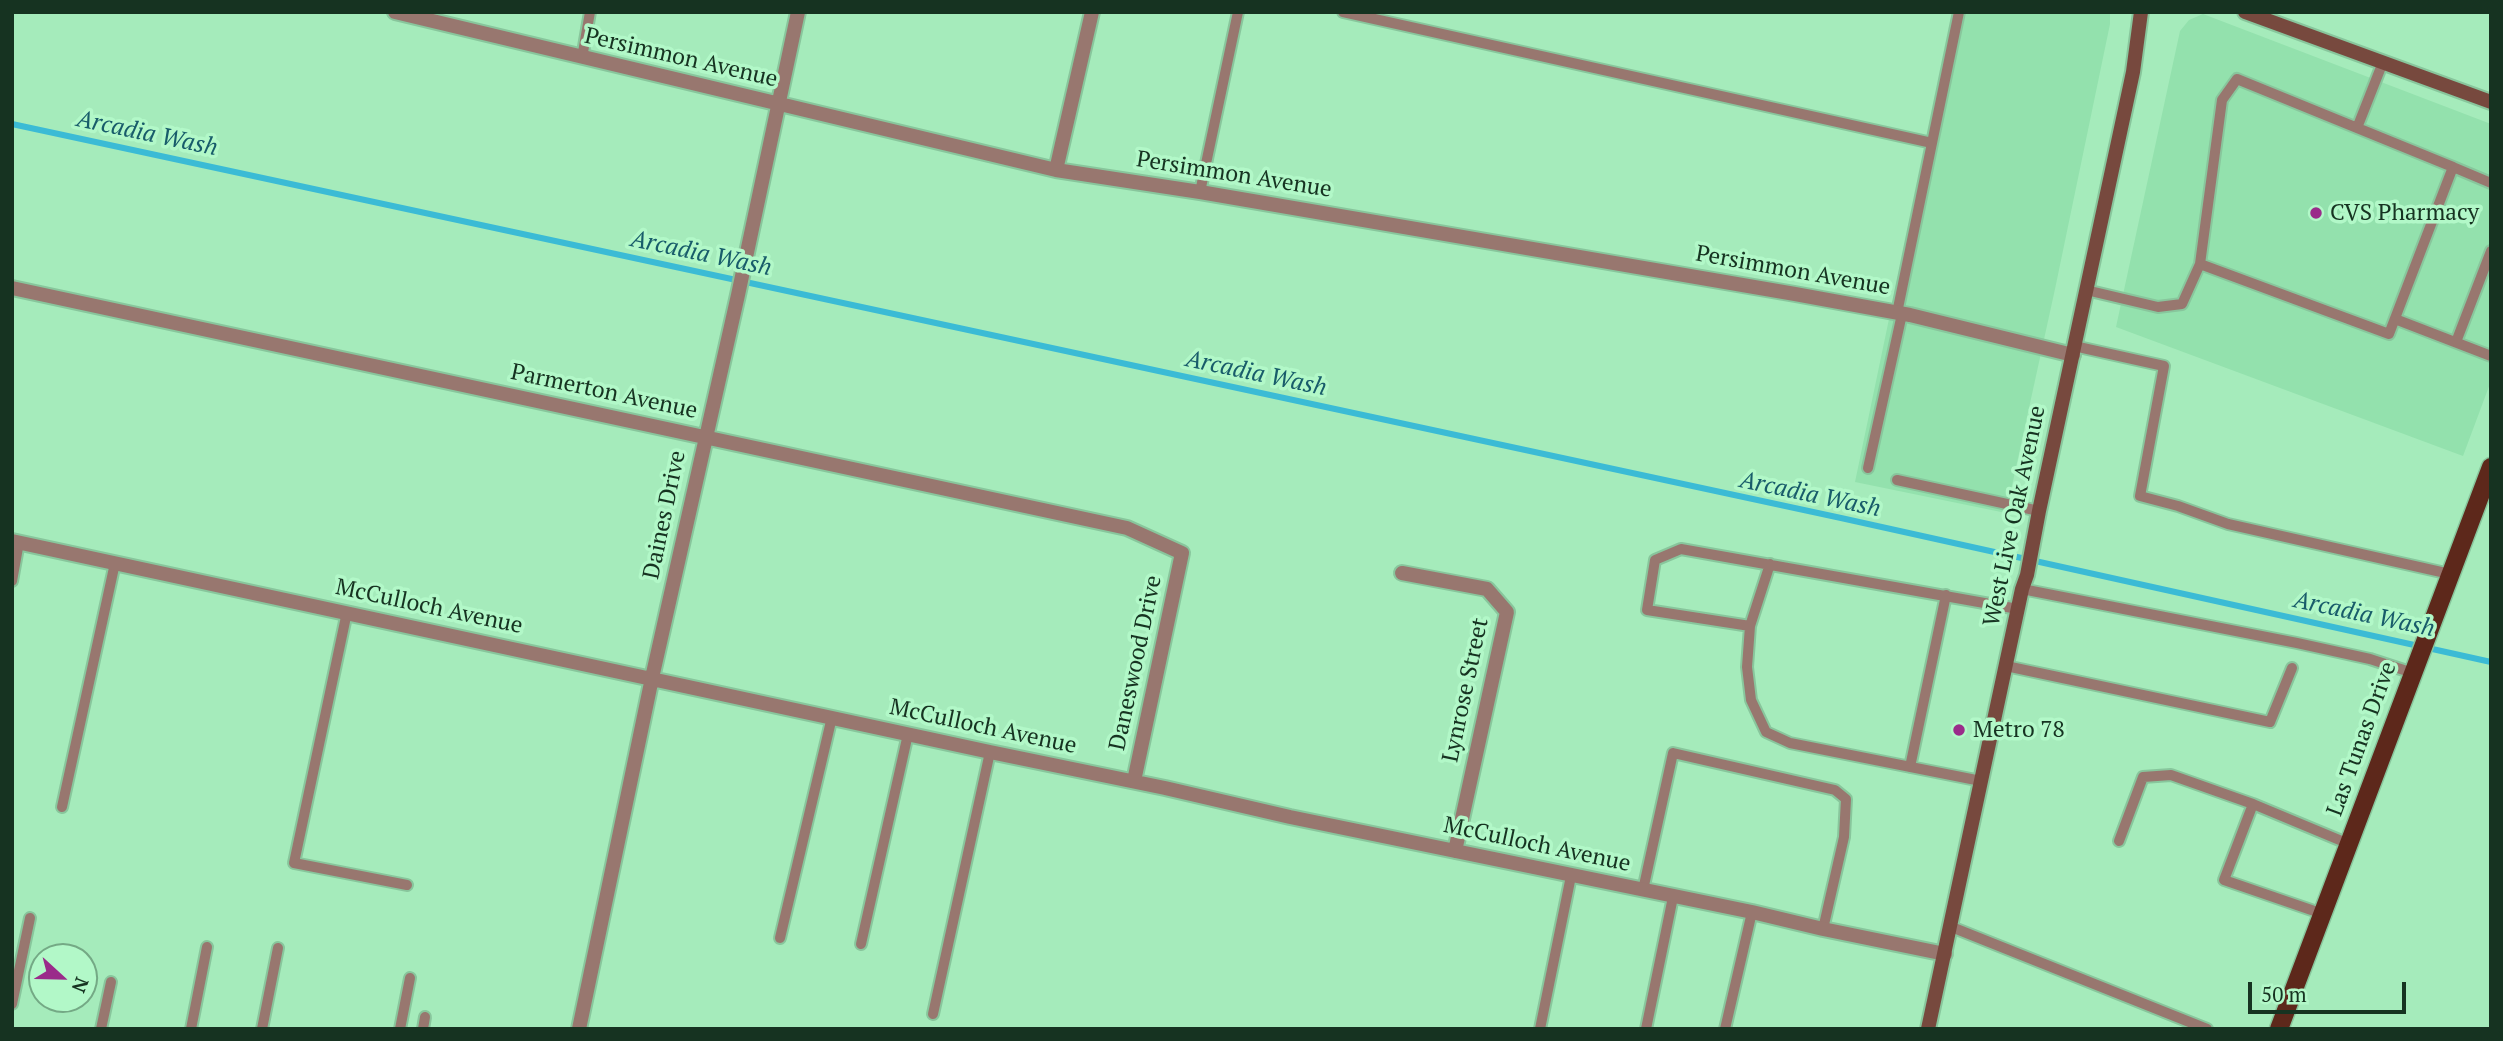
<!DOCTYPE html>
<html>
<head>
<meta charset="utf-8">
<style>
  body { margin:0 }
  #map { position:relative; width:2503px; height:1041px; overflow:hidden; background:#a5ebbb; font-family:"PT Serif",serif }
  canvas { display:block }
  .frame { position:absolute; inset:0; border:14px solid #163321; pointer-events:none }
  .north { position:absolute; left:28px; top:943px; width:70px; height:70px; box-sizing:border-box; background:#b2f8c8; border:2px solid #74a985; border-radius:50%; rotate:112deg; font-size:19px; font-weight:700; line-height:28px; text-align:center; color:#163321 }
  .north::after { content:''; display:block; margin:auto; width:24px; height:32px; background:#9a2b8a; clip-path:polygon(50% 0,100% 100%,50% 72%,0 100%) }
  .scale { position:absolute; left:2248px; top:982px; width:158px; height:32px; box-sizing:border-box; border:4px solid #163321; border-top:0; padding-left:9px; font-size:21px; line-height:24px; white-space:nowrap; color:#163321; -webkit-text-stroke:5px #b2f8c8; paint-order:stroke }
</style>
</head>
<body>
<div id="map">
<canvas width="2503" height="1041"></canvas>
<div class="frame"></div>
<div class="north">N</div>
<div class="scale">50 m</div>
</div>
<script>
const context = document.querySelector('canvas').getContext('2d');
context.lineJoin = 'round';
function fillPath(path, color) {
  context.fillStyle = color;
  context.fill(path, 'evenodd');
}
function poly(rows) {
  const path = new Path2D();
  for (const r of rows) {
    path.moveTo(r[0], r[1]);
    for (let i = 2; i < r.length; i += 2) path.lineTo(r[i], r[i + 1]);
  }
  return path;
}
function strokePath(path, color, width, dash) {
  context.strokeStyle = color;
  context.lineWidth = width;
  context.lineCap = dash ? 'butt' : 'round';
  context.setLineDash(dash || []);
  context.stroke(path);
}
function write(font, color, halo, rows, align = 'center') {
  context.font = font + ' "PT Serif",serif';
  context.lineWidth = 7;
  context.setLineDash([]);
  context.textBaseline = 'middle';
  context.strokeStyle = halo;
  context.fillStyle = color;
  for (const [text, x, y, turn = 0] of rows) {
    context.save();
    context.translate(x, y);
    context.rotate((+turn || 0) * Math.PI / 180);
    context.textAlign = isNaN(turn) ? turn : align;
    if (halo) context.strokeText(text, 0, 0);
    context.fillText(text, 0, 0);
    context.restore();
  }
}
const built = poly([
  [1953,12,2110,12,2110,24,2055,289,2006,513,1855,482],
  [2203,14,2491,124,2491,381,2463,456,2116,327,2180,31,2189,20]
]);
const stream = poly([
  [12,124,1841,518,2491,662]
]);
const lane = poly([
  [1343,12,1932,143],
  [582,58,590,12],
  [2357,128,2383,62],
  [1200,192,1238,12],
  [2200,264,2222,100,2237,79,2453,167],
  [2086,290,2158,307,2182,304,2200,264,2389,334,2453,167,2491,183],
  [1897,313,1959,12],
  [2395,319,2491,356],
  [2456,342,2491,251],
  [2074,346,2164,366,2140,496,2178,506,2228,524,2450,574],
  [1868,468,1902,314],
  [1897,480,2039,511],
  [12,581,19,542],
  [2022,589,2297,643,2370,659,2413,673],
  [347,612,294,863,407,885],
  [1750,626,1770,564],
  [2006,666,2270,722,2292,668],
  [1910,767,1946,595],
  [1981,781,1790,743,1766,732,1751,700,1747,667,1750,626,1647,610,1655,560,1681,549,2018,609],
  [2253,804,2224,880,2323,914],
  [62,807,115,563],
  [2119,841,2143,777,2171,775,2253,804,2349,844],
  [1643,890,1673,753,1835,790,1846,799,1844,837,1823,929],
  [1949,926,2207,1029],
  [780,938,832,717],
  [861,944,908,734],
  [12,1004,30,918],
  [933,1014,990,752],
  [101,1029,111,982],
  [191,1029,207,947],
  [262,1029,278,948],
  [400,1029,410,978],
  [423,1029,425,1017],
  [1540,1029,1571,876],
  [1646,1029,1673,897],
  [1725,1029,1752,912]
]);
const street = poly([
  [395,12,1056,170,1200,192,1795,294,1910,315,2073,355],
  [1056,170,1092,12],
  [12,288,1127,528,1182,553,1134,781],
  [12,541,990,752,1165,788,1290,817,1752,912,1823,929,1945,954],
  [1402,573,1487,589,1507,612,1455,851],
  [579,1029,652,678,738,295,798,12]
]);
const secondary = poly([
  [2245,12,2491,102],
  [1928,1029,2022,589,2027,575,2039,511,2133,72,2141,12]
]);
const primary = poly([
  [2279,1029,2491,467]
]);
const markers = [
  [2316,213,7,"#9a2b8a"],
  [1959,730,7,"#9a2b8a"]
];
const streetNames = [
  ["Persimmon Avenue",681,58,13],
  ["Persimmon Avenue",1234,175,9],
  ["Persimmon Avenue",1793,271,10],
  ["Parmerton Avenue",604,392,12],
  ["Daines Drive",665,515,-78],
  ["West Live Oak Avenue",2015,516,-78],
  ["McCulloch Avenue",429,607,12],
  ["Daneswood Drive",1136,663,-78],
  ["Lynrose Street",1466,690,-78],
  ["McCulloch Avenue",983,727,12],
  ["Las Tunas Drive",2362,739,-70],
  ["McCulloch Avenue",1537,845,12]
];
const poiNames = [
  ["CVS Pharmacy",2330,213],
  ["Metro 78",1973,730]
];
const waterNames = [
  ["Arcadia Wash",147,134,12],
  ["Arcadia Wash",701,254,12],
  ["Arcadia Wash",1256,374,12],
  ["Arcadia Wash",1810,495,12],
  ["Arcadia Wash",2364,615,12]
];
fillPath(built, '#93e1ad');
strokePath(stream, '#3bbbd5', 6);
strokePath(lane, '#88c69c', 14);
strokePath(street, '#88c69c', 18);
strokePath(secondary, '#88c69c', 18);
strokePath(primary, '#88c69c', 21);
strokePath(lane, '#98776f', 10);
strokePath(street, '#98776f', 14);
strokePath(secondary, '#77493e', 14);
strokePath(primary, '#5d281b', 18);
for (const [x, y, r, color] of markers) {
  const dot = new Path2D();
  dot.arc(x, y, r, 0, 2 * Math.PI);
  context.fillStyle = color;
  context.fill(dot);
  strokePath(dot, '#b2f8c8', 2.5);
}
write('23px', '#163321', '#b2f8c8', streetNames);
write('23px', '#163321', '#b2f8c8', poiNames, 'left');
write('italic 24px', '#185c6a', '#b2f8c8', waterNames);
</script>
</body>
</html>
